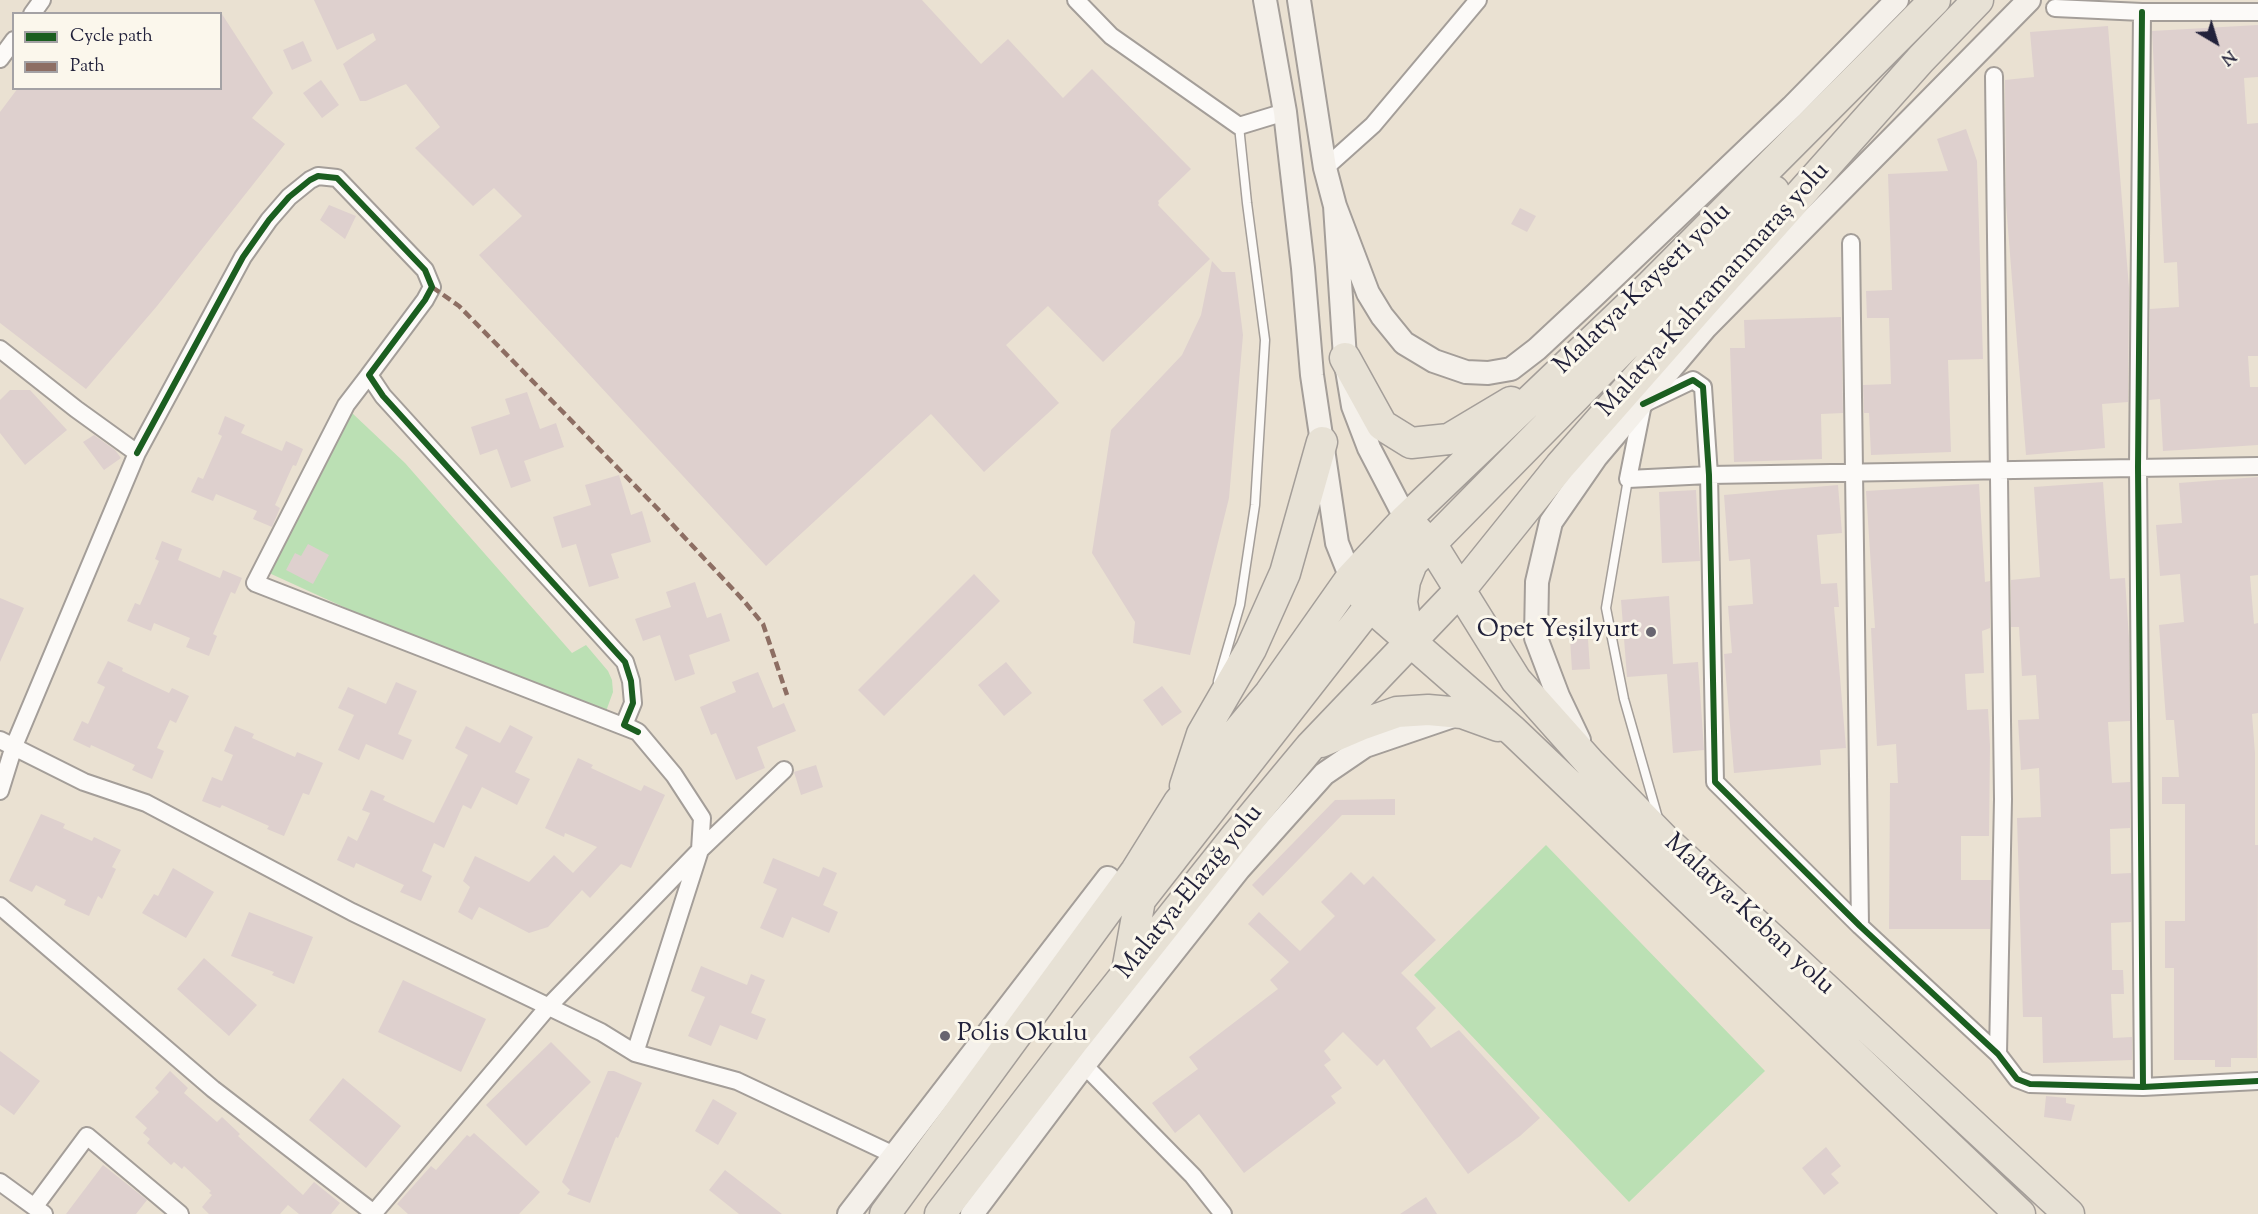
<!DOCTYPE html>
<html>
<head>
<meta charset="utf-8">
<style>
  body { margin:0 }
  #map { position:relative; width:2258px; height:1214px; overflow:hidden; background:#eae1d2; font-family:"Sorts Mill Goudy",serif }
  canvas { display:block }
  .legend { position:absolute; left:12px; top:12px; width:210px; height:78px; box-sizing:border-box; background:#fbf7ec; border:2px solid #a4a2a5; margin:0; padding:8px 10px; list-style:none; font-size:18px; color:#22223b }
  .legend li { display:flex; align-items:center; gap:12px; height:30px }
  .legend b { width:30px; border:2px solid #a4a2a5 }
  .north { position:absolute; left:2186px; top:12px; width:60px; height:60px; -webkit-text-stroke:4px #fbf7ec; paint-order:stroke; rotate:142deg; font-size:16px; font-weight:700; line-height:24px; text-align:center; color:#22223b }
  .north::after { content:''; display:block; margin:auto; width:21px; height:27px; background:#22223b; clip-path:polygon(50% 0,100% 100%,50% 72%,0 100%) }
</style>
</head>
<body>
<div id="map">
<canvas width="2258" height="1214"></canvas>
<ul class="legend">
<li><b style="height:8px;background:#1b5e20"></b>Cycle path</li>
<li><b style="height:8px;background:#8d6e63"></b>Path</li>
</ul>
<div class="north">N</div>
</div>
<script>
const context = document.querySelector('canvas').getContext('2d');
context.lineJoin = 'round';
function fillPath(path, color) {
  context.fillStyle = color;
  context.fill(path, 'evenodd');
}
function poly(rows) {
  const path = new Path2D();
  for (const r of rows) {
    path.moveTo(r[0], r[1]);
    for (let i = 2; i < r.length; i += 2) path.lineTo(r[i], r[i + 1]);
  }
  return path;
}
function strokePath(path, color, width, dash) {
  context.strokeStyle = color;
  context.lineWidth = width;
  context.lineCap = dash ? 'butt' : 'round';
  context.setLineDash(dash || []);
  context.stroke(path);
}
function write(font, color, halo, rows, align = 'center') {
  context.font = font + ' "Sorts Mill Goudy",serif';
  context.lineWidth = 6;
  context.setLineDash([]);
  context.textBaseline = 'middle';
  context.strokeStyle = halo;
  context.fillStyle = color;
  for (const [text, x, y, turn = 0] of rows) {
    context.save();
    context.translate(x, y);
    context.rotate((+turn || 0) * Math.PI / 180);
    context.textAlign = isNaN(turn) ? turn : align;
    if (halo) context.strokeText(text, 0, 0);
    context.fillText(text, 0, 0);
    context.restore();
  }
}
const green = poly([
  [351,412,405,463,572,653,586,645,608,671,612,680,613,692,605,714,592,720,269,573],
  [1546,845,1765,1071,1629,1202,1414,975]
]);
const building = poly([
  [314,0,922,0,981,64,1008,39,1063,98,1092,69,1191,169,1158,201,1159,203,1158,205,1210,259,1103,362,1048,306,1006,345,1059,403,984,472,931,414,766,566,479,255,522,216,494,188,473,206,415,148,440,127,406,84,366,101,360,101,343,64,376,40,373,33,337,50],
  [220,11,273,93,252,118,285,144,157,306,86,389,0,323,0,112,18,88,220,88],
  [2258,25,2258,77,2244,78,2247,124,2258,123,2258,356,2248,356,2250,387,2258,387,2258,445,2163,451,2160,399,2149,400,2150,309,2179,307,2177,262,2164,263,2152,31],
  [2108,26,2129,288,2128,402,2102,404,2105,448,2026,455,2006,204,2005,80,2034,77,2030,32],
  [303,41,312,61,292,70,283,50],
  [321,80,339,105,322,118,303,93],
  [1966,129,1977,161,1983,359,1948,360,1951,452,1871,455,1869,413,1864,413,1863,385,1891,384,1889,318,1867,318,1866,291,1892,290,1888,174,1948,171,1937,139],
  [329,205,356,216,345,239,320,220],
  [1520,208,1536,216,1527,232,1511,224],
  [1212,261,1222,272,1235,272,1243,335,1229,498,1190,655,1133,643,1135,622,1092,553,1111,430,1182,355,1201,315],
  [1841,317,1843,413,1821,414,1822,459,1734,462,1730,348,1745,348,1744,320],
  [10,390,30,390,67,430,25,465,0,433,0,400],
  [527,392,540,429,556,423,564,447,524,461,531,481,511,488,497,449,480,455,471,427,510,414,505,399],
  [225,416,245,425,241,433,282,451,286,441,303,449,296,466,293,465,275,505,280,508,272,527,253,519,257,511,216,494,213,501,191,492,198,477,203,479,222,436,218,434],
  [94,435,115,450,121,458,104,470,83,442],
  [619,475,631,515,642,511,651,542,611,554,619,578,589,587,576,544,562,548,553,517,591,505,585,485],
  [2258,477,2258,575,2250,576,2254,624,2258,623,2258,713,2252,714,2255,753,2255,845,2258,845,2257,1058,2231,1058,2231,1067,2215,1067,2215,1060,2174,1060,2174,968,2165,968,2165,921,2185,921,2185,804,2162,804,2162,777,2179,777,2174,720,2166,720,2159,625,2184,622,2180,574,2160,576,2156,525,2182,523,2179,483],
  [2103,482,2110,579,2125,578,2129,639,2130,721,2108,722,2112,783,2130,782,2130,828,2110,829,2111,874,2131,873,2131,922,2111,923,2112,970,2123,970,2124,994,2111,994,2113,1038,2132,1037,2132,1060,2043,1063,2042,1017,2023,1017,2017,818,2041,817,2039,768,2021,770,2018,720,2039,719,2036,675,2022,676,2019,627,2011,627,2011,580,2040,577,2034,487],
  [1979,484,1985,582,1990,581,1990,628,1982,631,1984,673,1965,674,1967,710,1988,709,1990,746,1989,836,1961,836,1961,880,1991,880,1990,929,1889,929,1890,783,1898,783,1896,744,1877,746,1871,628,1875,628,1866,491],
  [1838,485,1842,533,1817,535,1821,584,1837,583,1839,607,1834,607,1846,748,1820,750,1821,765,1734,773,1724,654,1732,653,1728,606,1753,604,1750,559,1729,561,1724,495],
  [1696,490,1700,561,1662,563,1659,492],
  [162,541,182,549,178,560,220,578,223,570,242,578,235,594,231,592,213,634,217,636,209,656,186,647,190,638,154,623,151,631,127,621,135,603,140,605,159,561,155,559],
  [308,544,329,555,313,584,286,570,295,553,301,556],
  [974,574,1000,601,884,716,858,690],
  [695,582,707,618,721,613,730,641,689,655,695,674,675,681,660,635,643,641,635,619,671,607,666,592],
  [1669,596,1673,664,1698,662,1704,750,1673,753,1667,674,1627,677,1621,600],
  [0,598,24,608,0,662],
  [1570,639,1588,639,1590,669,1572,670],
  [108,661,123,668,122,671,169,693,172,688,189,696,176,723,170,720,157,748,164,751,152,779,132,770,135,765,91,745,90,748,73,740,82,721,88,724,105,687,97,683],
  [1006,662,1032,693,1004,716,978,685],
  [758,672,773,708,784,703,796,731,757,747,765,768,736,780,716,733,711,735,700,707,736,692,732,682],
  [396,682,417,691,398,734,412,740,403,760,366,744,359,760,338,750,354,715,338,708,348,687,386,704],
  [1162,686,1182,712,1162,726,1143,700],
  [510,725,533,737,515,772,530,779,517,805,482,787,471,809,463,805,444,848,434,843,422,871,432,876,421,901,400,892,404,885,356,863,354,868,337,860,348,836,357,841,370,813,362,810,371,790,385,796,383,800,434,823,468,755,455,748,466,726,500,743],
  [235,726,254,734,252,738,295,757,297,752,323,763,309,795,303,793,284,836,267,829,269,826,222,805,220,808,202,801,212,777,222,781,233,755,224,751],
  [578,758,593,765,591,768,641,791,644,785,665,795,631,868,621,864,590,898,582,890,548,927,529,933,479,907,472,920,458,912,470,887,463,881,475,856,529,882,554,855,573,873,597,847,565,833,564,837,545,828],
  [816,765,823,787,801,795,794,772],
  [1395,799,1395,815,1342,815,1263,896,1252,885,1335,800],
  [41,814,65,824,63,828,92,841,94,837,121,850,112,867,116,869,102,899,98,896,89,916,64,905,66,900,36,885,32,892,9,881],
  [773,858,819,877,823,867,837,873,823,905,838,912,829,933,792,917,783,938,760,928,777,889,763,883],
  [173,868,214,892,186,938,142,913,154,894,158,896],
  [1351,872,1364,885,1373,876,1436,940,1401,973,1436,1008,1416,1028,1431,1048,1459,1030,1540,1118,1520,1136,1468,1174,1384,1059,1377,1066,1343,1032,1324,1051,1331,1060,1324,1065,1342,1088,1331,1096,1336,1103,1244,1173,1199,1114,1175,1133,1152,1103,1198,1069,1189,1057,1278,989,1270,980,1289,962,1248,924,1259,912,1300,951,1335,916,1321,902],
  [249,912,313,937,294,984,272,975,274,972,231,956],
  [204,958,257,1005,229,1036,177,989],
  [701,966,747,985,751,974,765,980,751,1013,766,1019,757,1040,720,1025,711,1046,688,1036,705,997,691,991],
  [403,980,486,1019,461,1072,378,1032],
  [551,1042,591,1082,526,1146,486,1105],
  [0,1051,40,1081,14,1115,0,1105],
  [170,1071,188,1088,184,1093,217,1122,222,1117,240,1134,238,1136,303,1195,314,1182,340,1203,331,1214,299,1214,288,1205,280,1214,209,1214,202,1207,212,1195,209,1193,211,1191,184,1166,182,1169,174,1162,171,1165,147,1143,150,1139,143,1133,147,1128,135,1117,159,1092,155,1088],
  [608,1071,614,1071,642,1083,618,1138,616,1137,590,1203,567,1194,570,1190,562,1182],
  [343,1078,401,1126,366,1168,309,1120],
  [2046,1096,2066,1098,2066,1103,2075,1105,2071,1121,2044,1117],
  [713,1099,737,1113,718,1145,695,1131],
  [474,1133,540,1192,519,1214,408,1214,397,1204,431,1166,436,1170,467,1135,470,1137],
  [1826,1147,1841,1166,1831,1174,1839,1183,1824,1195,1802,1168],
  [103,1165,147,1200,136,1214,66,1214],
  [725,1170,782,1214,739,1214,709,1190],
  [1426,1197,1437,1214,1400,1214]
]);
const lane = poly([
  [1628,479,1606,608,1624,699,1658,818],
  [1218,681,1240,605,1255,505,1265,340,1247,203,1239,126]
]);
const street = poly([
  [1076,0,1111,36,1239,126,1285,112],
  [2055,8,2142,12,2258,12],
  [2142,12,2138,467,2143,1087],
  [32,14,42,0],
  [0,59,14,40],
  [1994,76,2003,799,1998,1054],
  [1325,168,1373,125,1478,0],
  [1851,243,1860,926],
  [0,349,76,409,137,453,14,746,0,791],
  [369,375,346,405,255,583,638,732,674,775,702,818,700,850,635,1053],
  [137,453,243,257,269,220,289,197,310,180,318,176,337,178,425,270,432,287,425,300,369,375,383,396,625,662,631,681,633,703,624,725,638,732],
  [2258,466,1709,475,1628,479,1643,404,1693,380,1703,387,1709,475,1715,782,1860,926,1998,1054,2017,1079,2030,1084,2143,1087,2258,1081],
  [0,740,84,782,146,803,352,912,601,1032,635,1053,737,1081,894,1155],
  [0,906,213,1089,375,1214],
  [1084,1065,1193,1176,1223,1214],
  [0,1182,44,1214],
  [35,1206,87,1136,180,1214],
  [373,1214,548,1007,700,850,784,770]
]);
const secondary = poly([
  [1265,0,1285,112,1303,268,1312,375,1337,543,1351,578],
  [1299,0,1325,168,1335,206,1345,358,1353,406,1369,448,1406,519],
  [1335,206,1368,293,1382,316,1404,343,1434,361,1466,372,1488,373,1511,369,1537,349,1596,294,1792,107,1897,0],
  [1579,740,1558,696,1536,638,1537,582,1551,522,1596,457,1706,327,2029,0],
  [849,1214,1108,878],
  [972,1214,1084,1065,1239,869,1324,774,1365,746,1453,716]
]);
const highway = poly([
  [1345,358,1382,425,1411,443,1449,439,1511,402],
  [1406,519,1435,550,1516,680,1590,763,1664,839,2069,1214],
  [1351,578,1370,606,1513,731,2020,1214],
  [1409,641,1402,602,1405,581,1412,563,1771,198,1774,191],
  [1321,742,1363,724,1397,712,1428,710,1462,713,1498,726],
  [1185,786,1202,734,1251,649,1285,573,1322,442],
  [1127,971,1140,900,1370,606,1394,561,1399,545],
  [885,1214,1136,871,1179,802,1270,693,1351,578,1406,519,1651,285,1935,0],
  [940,1214,1073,1041,1236,836,1310,747,1461,589,1560,466,1699,308,1921,59,1978,0]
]);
const quiet = poly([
  [432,287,459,306,657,508,744,601,763,624,787,695]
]);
const cycleway = poly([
  [2142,12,2138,467,2143,1087],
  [1643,404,1693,380,1703,387,1709,475,1715,782,1860,926,1998,1054,2017,1079,2030,1084,2143,1087,2258,1081],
  [137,453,243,257,269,220,289,197,310,180,318,176,337,178,425,270,432,287,425,300,369,375,383,396,625,662,631,681,633,703,624,725,638,732]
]);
const markers = [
  [1651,632,6,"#686570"],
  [945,1036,6,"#686570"]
];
const streetNames = [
  ["Malatya-Kayseri yolu",1644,290,-44],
  ["Malatya-Kahramanmaraş yolu",1715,291,-48],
  ["Malatya-Elazığ yolu",1191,893,-51],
  ["Malatya-Keban yolu",1748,916,43]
];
const poiNames = [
  ["Opet Yeşilyurt",1639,632],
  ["Polis Okulu",957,1036,"left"]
];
fillPath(green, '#bbe0b4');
fillPath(building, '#ded0ce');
strokePath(lane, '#a49e99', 11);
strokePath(street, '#a49e99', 20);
strokePath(secondary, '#a49e99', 26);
strokePath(highway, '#a49e99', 33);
strokePath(lane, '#fcfaf8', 8);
strokePath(street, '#fcfaf8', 16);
strokePath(secondary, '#f4f0ea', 22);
strokePath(highway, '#e7e1d5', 30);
strokePath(quiet, '#8d6e63', 4.5, [9, 4.5]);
strokePath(cycleway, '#1b5e20', 6);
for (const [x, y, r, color] of markers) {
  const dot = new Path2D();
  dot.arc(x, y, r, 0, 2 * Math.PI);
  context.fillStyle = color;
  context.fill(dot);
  strokePath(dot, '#fbf7ec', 2);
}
write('26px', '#22223b', '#fbf7ec', streetNames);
write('26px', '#22223b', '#fbf7ec', poiNames, 'right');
</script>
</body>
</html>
